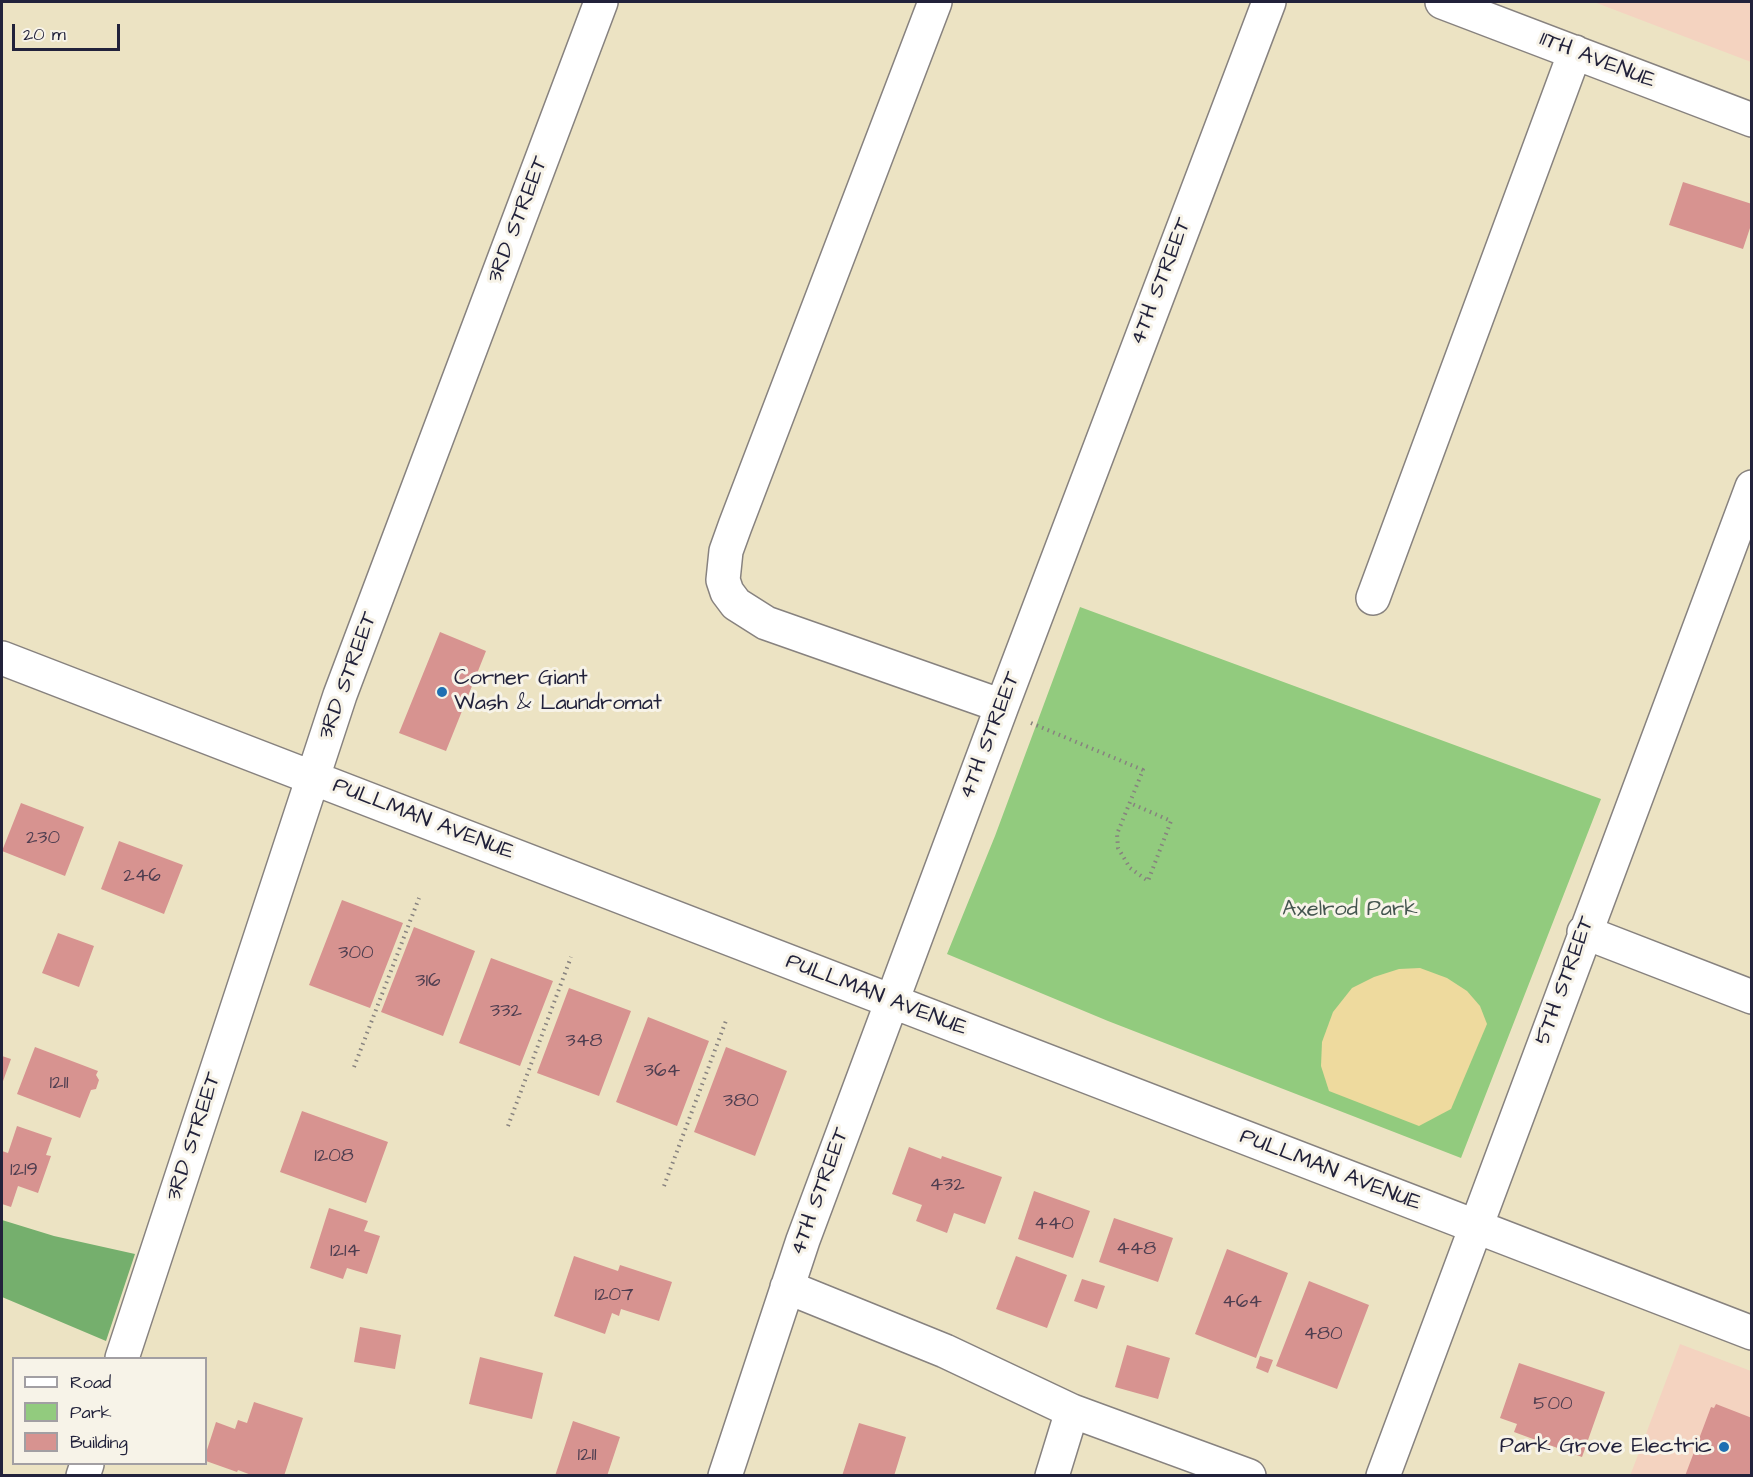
<!DOCTYPE html>
<html>
<head>
<meta charset="utf-8">
<style>
  body { margin:0 }
  #map { position:relative; width:1753px; height:1477px; overflow:hidden; background:#ece3c3; font-family:"Architects Daughter",sans-serif }
  canvas { display:block }
  .frame { position:absolute; inset:0; border:3px solid #22223b; pointer-events:none }
  .legend { position:absolute; left:12px; top:1357px; width:195px; height:108px; box-sizing:border-box; background:#f7f3e8; border:2px solid #a29fa3; margin:0; padding:8px 10px; list-style:none; font-size:18px; color:#22223b }
  .legend li { display:flex; align-items:center; gap:12px; height:30px }
  .legend b { width:30px; border:2px solid #a29fa3 }
  .scale { position:absolute; left:12px; top:24px; width:108px; height:27px; box-sizing:border-box; border:3px solid #22223b; border-top:0; padding-left:8px; font-size:18px; line-height:21px; white-space:nowrap; color:#22223b; -webkit-text-stroke:4px #f7f3e8; paint-order:stroke }
</style>
</head>
<body>
<div id="map">
<canvas width="1753" height="1477"></canvas>
<div class="frame"></div>
<ul class="legend">
<li><b style="height:8px;background:#fff"></b>Road</li>
<li><b style="height:16px;background:#92cb7e"></b>Park</li>
<li><b style="height:16px;background:#d79390"></b>Building</li>
</ul>
<div class="scale">20 m</div>
</div>
<script>
const context = document.querySelector('canvas').getContext('2d');
context.lineJoin = 'round';
function fillPath(path, color) {
  context.fillStyle = color;
  context.fill(path, 'evenodd');
}
function poly(rows) {
  const path = new Path2D();
  for (const r of rows) {
    path.moveTo(r[0], r[1]);
    for (let i = 2; i < r.length; i += 2) path.lineTo(r[i], r[i + 1]);
  }
  return path;
}
function strokePath(path, color, width, dash) {
  context.strokeStyle = color;
  context.lineWidth = width;
  context.lineCap = dash ? 'butt' : 'round';
  context.setLineDash(dash || []);
  context.stroke(path);
}
function write(font, color, halo, rows, align = 'center') {
  context.font = font + ' "Architects Daughter",sans-serif';
  context.lineWidth = 6;
  context.setLineDash([]);
  context.textBaseline = 'middle';
  context.strokeStyle = halo;
  context.fillStyle = color;
  for (const [text, x, y, turn = 0] of rows) {
    context.save();
    context.translate(x, y);
    context.rotate((+turn || 0) * Math.PI / 180);
    context.textAlign = isNaN(turn) ? turn : align;
    if (halo) context.strokeText(text, 0, 0);
    context.fillText(text, 0, 0);
    context.restore();
  }
}
const built = poly([
  [1594,2,1751,2,1751,62],
  [1680,1344,1751,1371,1751,1475,1630,1476]
]);
const green = poly([
  [1080,607,1601,799,1461,1158,1108,1021,947,954,995,836]
]);
const forest = poly([
  [2,1220,54,1236,135,1254,106,1341,2,1297]
]);
const sand = poly([
  [1420,968,1447,978,1467,991,1480,1006,1487,1024,1451,1109,1419,1126,1329,1091,1321,1066,1322,1042,1333,1012,1352,988,1374,977,1399,969]
]);
const building = poly([
  [1683,182,1752,204,1752,222,1743,249,1669,225],
  [440,632,486,651,446,751,399,733],
  [21,803,84,827,65,876,2,851],
  [119,841,183,865,164,914,101,889],
  [342,900,403,923,370,1008,309,985],
  [414,927,475,951,443,1036,381,1012],
  [58,933,94,946,79,987,42,973],
  [491,958,553,981,520,1066,459,1043],
  [569,988,631,1011,599,1096,537,1073],
  [648,1017,709,1041,677,1126,616,1102],
  [35,1047,98,1071,96,1075,99,1080,96,1089,91,1090,80,1118,17,1094],
  [726,1047,787,1071,755,1156,694,1132],
  [2,1056,11,1059,2,1084],
  [302,1111,388,1142,366,1203,280,1172],
  [17,1126,52,1138,46,1155,51,1156,38,1193,18,1186,11,1207,2,1204,2,1151,8,1153],
  [909,1147,941,1159,942,1156,1002,1177,985,1224,954,1213,947,1233,916,1221,922,1205,892,1194],
  [1034,1191,1090,1211,1073,1258,1018,1239],
  [329,1208,368,1221,364,1231,380,1236,367,1274,347,1268,343,1279,310,1268],
  [1114,1218,1173,1238,1158,1282,1099,1262],
  [1227,1249,1288,1273,1256,1358,1195,1334],
  [574,1256,618,1271,620,1265,672,1282,659,1321,621,1309,619,1316,612,1313,605,1334,554,1316],
  [1016,1256,1067,1275,1047,1328,996,1309],
  [1082,1279,1105,1286,1097,1309,1074,1301],
  [1309,1281,1369,1305,1337,1389,1276,1366],
  [360,1327,401,1335,395,1369,354,1362],
  [1127,1345,1170,1358,1158,1399,1115,1387],
  [1260,1356,1273,1360,1268,1373,1256,1368],
  [480,1357,543,1373,532,1419,469,1404],
  [1519,1363,1605,1392,1582,1457,1514,1432,1517,1424,1500,1418],
  [254,1402,303,1418,284,1476,254,1476,238,1470,237,1472,206,1461,206,1453,216,1422,235,1429,238,1420,247,1423],
  [1716,1404,1752,1418,1752,1476,1685,1476,1711,1407,1714,1408],
  [573,1421,620,1437,607,1476,555,1476],
  [859,1423,906,1437,894,1476,842,1476]
]);
const path = poly([
  [1031,723,1143,770,1117,834,1118,848,1130,868,1148,881,1171,821,1130,803],
  [354,1067,419,898],
  [508,1126,571,957],
  [664,1186,727,1018]
]);
const minor = poly([
  [935,2,735,526,726,551,723,580,727,592,736,604,766,623,1002,706],
  [1442,2,1752,120],
  [1373,598,1575,52],
  [2,658,1752,1333],
  [1584,932,1752,997],
  [787,1287,945,1351,1072,1411,1249,1476],
  [122,1358,340,695,601,2],
  [83,1476,87,1464],
  [725,1476,803,1240,1002,706,1269,2],
  [1052,1476,1072,1411],
  [1383,1476,1752,487]
]);
const markers = [
  [442,692,6,"#1f6fb2"],
  [1724,1447,6,"#1f6fb2"]
];
const numberNames = [
  ["230",43,839],
  ["246",142,877],
  ["300",356,954],
  ["316",428,982],
  ["332",506,1012],
  ["348",584,1042],
  ["364",662,1072],
  ["1211",59,1084],
  ["380",741,1102],
  ["1208",334,1157],
  ["1219",24,1171],
  ["432",947,1186],
  ["440",1054,1225],
  ["448",1136,1250],
  ["1214",345,1252],
  ["1207",614,1296],
  ["464",1242,1303],
  ["480",1323,1335],
  ["500",1553,1405],
  ["1211",587,1456]
];
const streetNames = [
  ["11TH AVENUE",1597,61,21],
  ["3RD STREET",519,220,-69],
  ["4TH STREET",1162,282,-69],
  ["3RD STREET",349,676,-70],
  ["4TH STREET",991,736,-69],
  ["PULLMAN AVENUE",423,820,21],
  ["5TH STREET",1566,981,-70],
  ["PULLMAN AVENUE",876,996,21],
  ["3RD STREET",195,1137,-72],
  ["PULLMAN AVENUE",1330,1171,21],
  ["4TH STREET",821,1192,-70]
];
const poiNames = [
  ["Corner Giant",454,679],
  ["Wash & Laundromat",454,704],
  ["Park Grove Electric",1712,1447,"right"]
];
const parkNames = [
  ["Axelrod Park",1350,910]
];
fillPath(built, '#f4d3c0');
fillPath(green, '#92cb7e');
fillPath(forest, '#75af6d');
fillPath(sand, '#eeda9e');
fillPath(building, '#d79390');
strokePath(minor, '#87827f', 36);
strokePath(path, '#87827f', 4, [1.5, 4.5]);
strokePath(minor, '#fff', 33);
for (const [x, y, r, color] of markers) {
  const dot = new Path2D();
  dot.arc(x, y, r, 0, 2 * Math.PI);
  context.fillStyle = color;
  context.fill(dot);
  strokePath(dot, '#f7f3e8', 2);
}
write('20px', '#4f3e50', null, numberNames);
write('22px', '#22223b', '#f7f3e8', streetNames);
write('22px', '#22223b', '#f7f3e8', poiNames, 'left');
write('22px', '#44554f', '#f7f3e8', parkNames);
</script>
</body>
</html>
